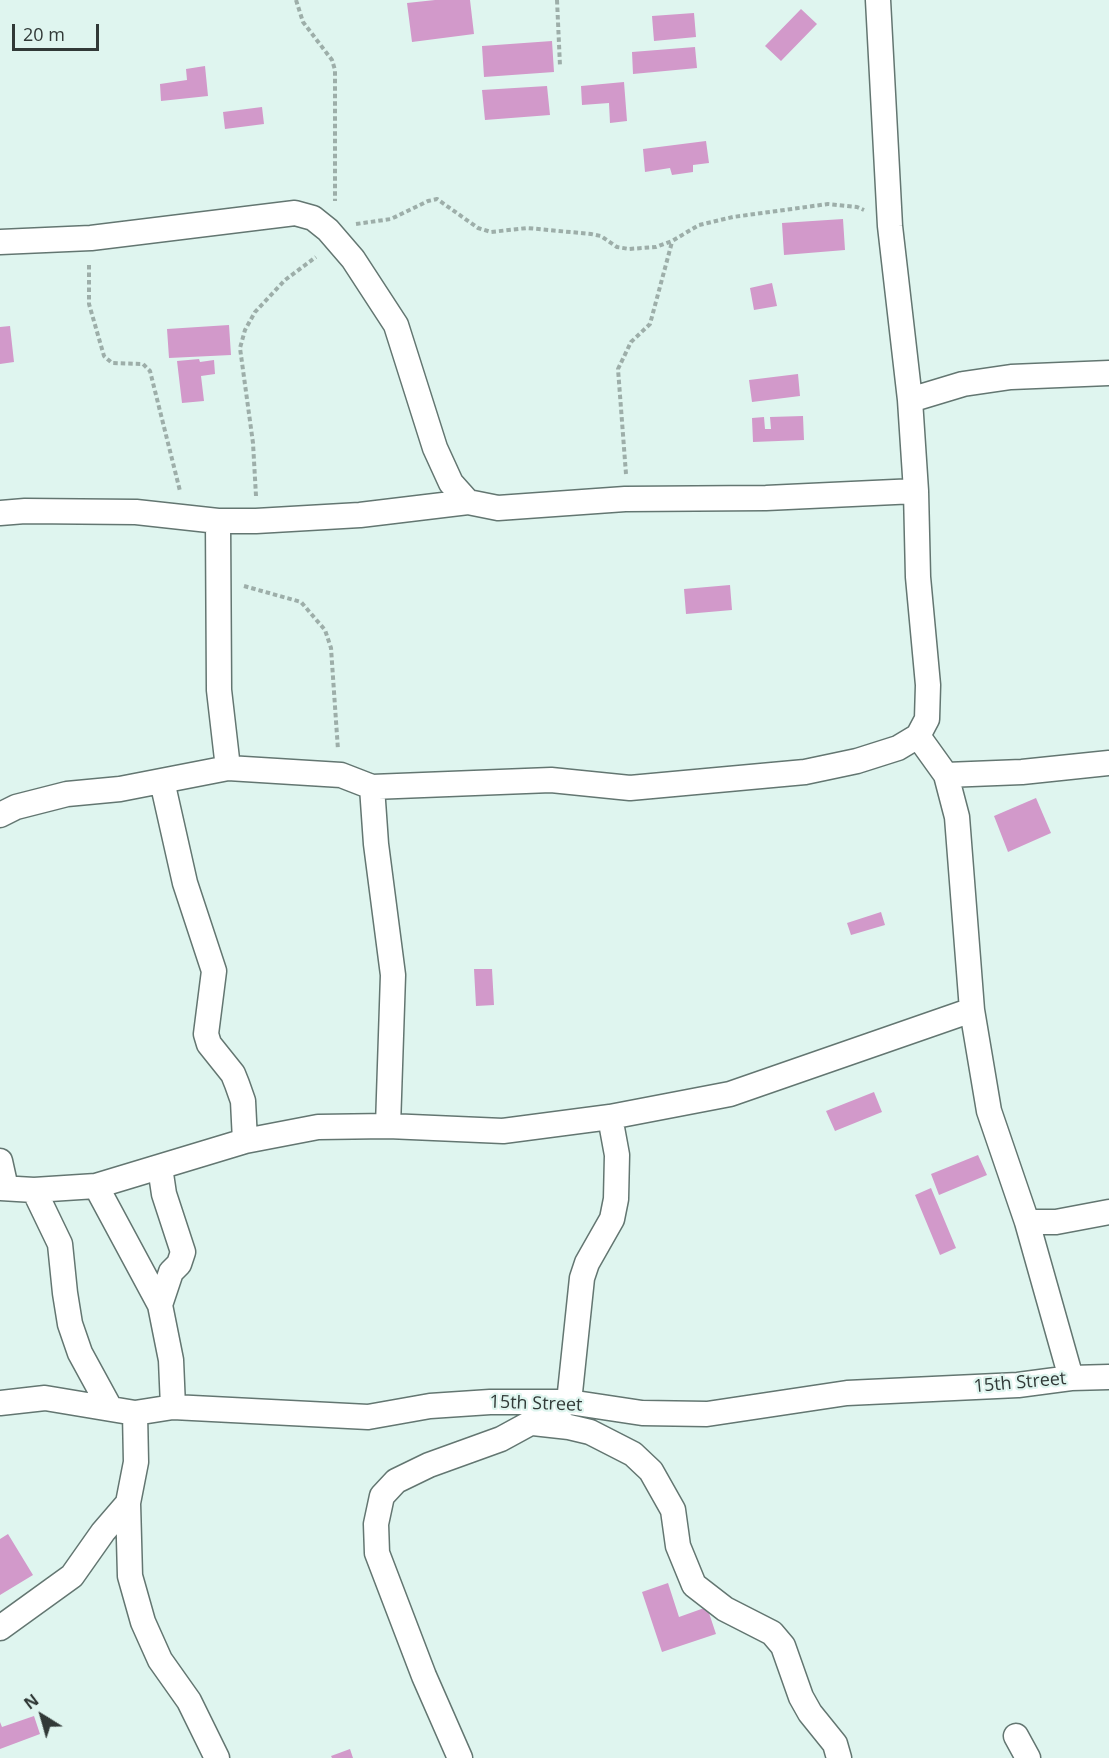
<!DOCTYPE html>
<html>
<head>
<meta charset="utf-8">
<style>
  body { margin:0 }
  #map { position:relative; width:1109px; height:1758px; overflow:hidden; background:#dff5ef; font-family:"Open Sans",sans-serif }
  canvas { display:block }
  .north { position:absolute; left:12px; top:1686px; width:60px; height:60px; -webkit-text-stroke:4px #dff5ef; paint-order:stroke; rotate:323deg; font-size:16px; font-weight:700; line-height:24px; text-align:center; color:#313937 }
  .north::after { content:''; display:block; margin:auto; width:21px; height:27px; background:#313937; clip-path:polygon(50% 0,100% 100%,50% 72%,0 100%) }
  .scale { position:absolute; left:12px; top:24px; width:87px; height:27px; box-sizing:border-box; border:3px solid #313937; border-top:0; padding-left:8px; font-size:18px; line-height:21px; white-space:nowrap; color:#313937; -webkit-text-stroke:4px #dff5ef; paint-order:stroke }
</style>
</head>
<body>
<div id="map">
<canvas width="1109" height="1758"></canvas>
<div class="north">N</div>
<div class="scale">20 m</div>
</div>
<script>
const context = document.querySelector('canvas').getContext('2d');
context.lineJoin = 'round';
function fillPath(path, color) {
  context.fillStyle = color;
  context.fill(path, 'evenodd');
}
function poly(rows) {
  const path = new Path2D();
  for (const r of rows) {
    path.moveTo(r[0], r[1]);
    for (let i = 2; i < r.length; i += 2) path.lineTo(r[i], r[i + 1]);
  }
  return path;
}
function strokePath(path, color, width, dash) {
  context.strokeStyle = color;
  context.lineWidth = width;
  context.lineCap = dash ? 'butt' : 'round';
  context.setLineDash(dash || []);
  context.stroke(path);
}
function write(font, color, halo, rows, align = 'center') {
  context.font = font + ' "Open Sans",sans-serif';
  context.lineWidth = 4.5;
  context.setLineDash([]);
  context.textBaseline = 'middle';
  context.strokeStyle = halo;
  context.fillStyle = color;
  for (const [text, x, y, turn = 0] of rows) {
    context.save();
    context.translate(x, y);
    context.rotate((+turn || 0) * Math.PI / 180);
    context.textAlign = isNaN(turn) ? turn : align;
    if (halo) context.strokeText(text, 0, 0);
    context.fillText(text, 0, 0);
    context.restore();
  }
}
const building = poly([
  [435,0,470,0,474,34,412,42,407,3],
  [801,9,817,24,781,61,765,46],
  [694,13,696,37,654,41,652,16],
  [552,41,554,72,484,77,482,46],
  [695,47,697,68,633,74,632,52],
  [205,66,208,96,161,101,160,84,187,80,186,69],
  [624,82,627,121,610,123,609,103,582,105,581,86],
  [547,86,550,115,485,120,482,90],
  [262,107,264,124,225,129,223,112],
  [706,141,709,163,693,165,693,172,672,175,670,168,645,172,643,149],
  [843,219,845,250,784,255,782,223],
  [772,283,777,306,754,310,750,288],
  [229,325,231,355,169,358,167,329],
  [10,326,14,362,0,364,0,327],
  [199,359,200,362,214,360,215,374,201,376,204,401,182,403,177,361],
  [798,374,800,396,752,402,749,380],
  [803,416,804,440,753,442,752,418,764,417,765,429,771,429,770,417],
  [730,585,732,610,686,614,684,589],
  [1036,798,1051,833,1008,852,994,816],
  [881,912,885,925,851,935,847,923],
  [474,969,492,969,494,1005,476,1006],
  [874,1092,882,1112,835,1131,826,1111],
  [978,1155,987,1175,939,1195,931,1174],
  [931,1188,956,1248,940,1255,915,1195],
  [8,1534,33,1575,0,1595,0,1539],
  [668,1583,679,1617,707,1607,716,1634,662,1652,642,1592],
  [34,1716,40,1734,0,1749,0,1722,2,1727],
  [350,1749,353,1758,332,1758,331,1756]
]);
const path = poly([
  [296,0,303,22,332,60,335,70,335,201],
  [557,0,560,66],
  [356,224,391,219,428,201,437,199,478,228,491,232,527,228,591,234,601,236,617,247,629,249,656,247,672,241,699,225,733,217,828,204,857,207,864,210],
  [89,265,89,304,104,356,112,363,143,364,150,371,180,491],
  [626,474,618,369,631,342,650,324,672,242],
  [256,496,253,443,240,348,245,330,255,312,285,280,316,257],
  [244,586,301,602,325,630,331,648,338,750]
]);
const minor = poly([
  [0,242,91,238,295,213,313,218,328,230,353,259,396,325,435,448,451,483,468,502,498,508,625,499,766,498,916,491],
  [910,400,963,384,1011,377,1109,373],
  [0,513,25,511,136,512,218,521,256,521,360,515,468,502],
  [218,521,219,690,228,768],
  [918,736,946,775,957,817,972,1010,989,1111,1027,1222,1071,1378],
  [946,775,1022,772,1109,763],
  [162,781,185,883,214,971,206,1034,209,1044,233,1074,237,1084,243,1101,245,1141],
  [372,787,376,844,393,975,388,1126],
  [0,815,16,807,67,794,120,789,228,768,341,775,372,787,551,780,630,788,805,772,857,761,898,748,918,736,927,719,928,685,918,577,916,491,910,400,890,226,878,0],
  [0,1161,6,1188],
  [160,1167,164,1194,183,1252,179,1264,171,1272,160,1305,171,1360,173,1407],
  [96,1186,160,1305],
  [0,1188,34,1190,96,1186,245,1141,318,1127,388,1126,503,1131,610,1117,730,1094,972,1010],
  [34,1190,60,1244,65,1293,70,1324,80,1353,110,1408],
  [1027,1222,1056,1222,1109,1212],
  [0,1403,45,1398,135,1413,173,1407,368,1417,430,1406,490,1402,569,1402,642,1413,707,1414,847,1393,1018,1385,1071,1378,1109,1377],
  [135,1413,136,1462,128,1503,130,1576,143,1622,160,1660,189,1701,217,1758],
  [533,1423,569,1427,590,1432,633,1454,651,1471,673,1510,678,1546,694,1585,725,1609,772,1633,783,1646,801,1697,810,1713,835,1744,839,1758],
  [0,1628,72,1576,103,1532,128,1503],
  [1016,1736,1028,1758],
  [460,1758,424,1676,377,1553,376,1524,382,1496,396,1481,429,1465,501,1439,569,1402,582,1278,587,1263,612,1219,616,1199,617,1155,610,1117]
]);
const streetNames = [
  ["15th Street",1020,1383,-5],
  ["15th Street",536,1404,2]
];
fillPath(building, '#d299ca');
strokePath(minor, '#637671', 27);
strokePath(path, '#9daea9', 4, [4.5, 3]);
strokePath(minor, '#fff', 24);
write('18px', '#313937', '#dff5ef', streetNames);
</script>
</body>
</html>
